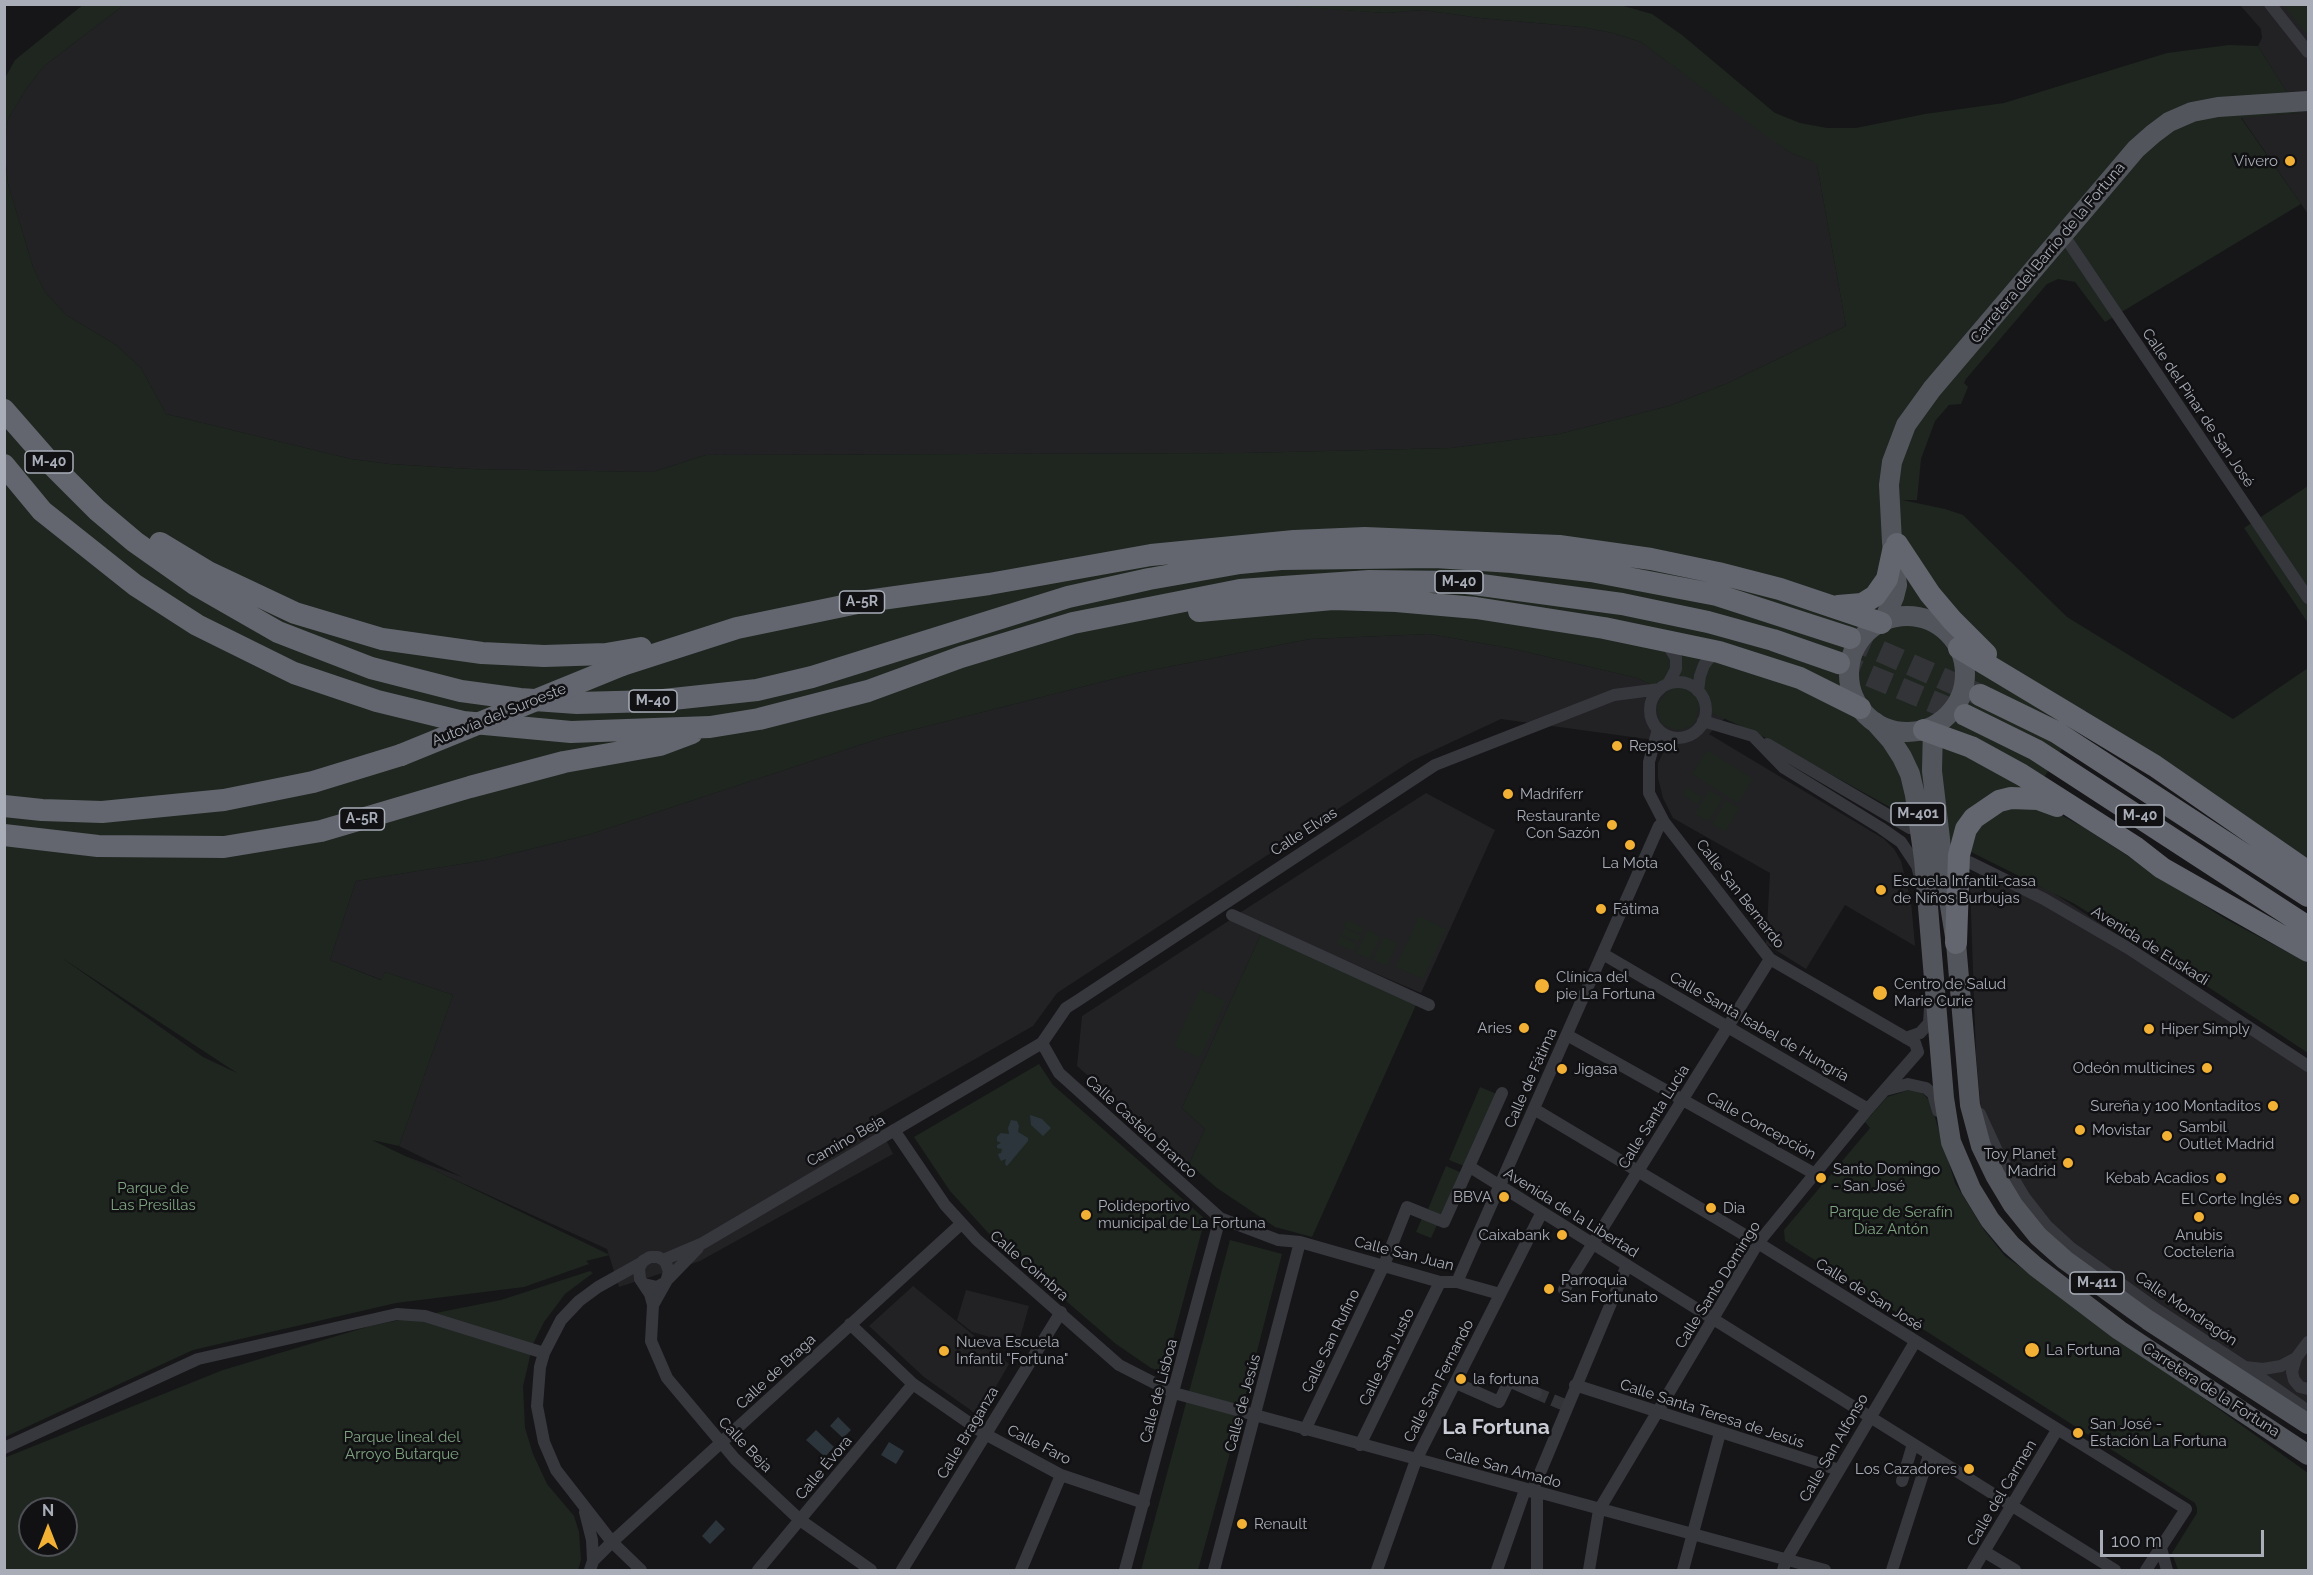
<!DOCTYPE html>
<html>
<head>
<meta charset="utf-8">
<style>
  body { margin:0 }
  #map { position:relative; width:2313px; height:1575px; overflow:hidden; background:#161618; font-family:Raleway,sans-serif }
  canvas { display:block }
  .frame { position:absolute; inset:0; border:6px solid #a8adb8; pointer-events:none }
  .north { position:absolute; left:18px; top:1497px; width:60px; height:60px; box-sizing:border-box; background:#111113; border:2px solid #4d4f55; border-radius:50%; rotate:0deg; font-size:16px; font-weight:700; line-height:24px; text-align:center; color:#a8adb8 }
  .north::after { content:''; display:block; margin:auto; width:21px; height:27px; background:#f2b134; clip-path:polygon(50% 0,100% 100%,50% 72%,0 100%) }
  .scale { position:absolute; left:2100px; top:1530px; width:164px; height:27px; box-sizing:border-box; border:3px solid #a8adb8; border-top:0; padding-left:8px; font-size:18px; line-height:21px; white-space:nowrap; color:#a8adb8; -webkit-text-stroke:4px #111113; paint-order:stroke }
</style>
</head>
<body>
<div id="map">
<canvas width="2313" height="1575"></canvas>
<div class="frame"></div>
<div class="north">N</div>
<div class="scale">100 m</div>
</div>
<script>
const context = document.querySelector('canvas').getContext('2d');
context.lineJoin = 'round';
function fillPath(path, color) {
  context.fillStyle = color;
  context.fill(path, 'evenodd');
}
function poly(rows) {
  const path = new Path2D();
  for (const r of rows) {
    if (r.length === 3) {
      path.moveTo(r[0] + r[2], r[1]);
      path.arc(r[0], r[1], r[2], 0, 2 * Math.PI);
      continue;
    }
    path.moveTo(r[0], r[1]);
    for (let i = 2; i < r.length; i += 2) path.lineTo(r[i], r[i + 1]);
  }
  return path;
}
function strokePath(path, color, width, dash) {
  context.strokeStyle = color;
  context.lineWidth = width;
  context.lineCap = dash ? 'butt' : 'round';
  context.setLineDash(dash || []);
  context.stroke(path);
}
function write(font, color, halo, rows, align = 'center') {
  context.font = font + ' Raleway,sans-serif';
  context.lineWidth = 5;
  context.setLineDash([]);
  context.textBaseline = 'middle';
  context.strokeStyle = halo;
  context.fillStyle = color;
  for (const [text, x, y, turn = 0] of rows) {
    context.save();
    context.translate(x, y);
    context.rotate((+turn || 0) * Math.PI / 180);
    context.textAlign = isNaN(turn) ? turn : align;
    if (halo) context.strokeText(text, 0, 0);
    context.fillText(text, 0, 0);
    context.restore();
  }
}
const built = poly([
  [1270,4,1385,13,1423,10,1480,18,1582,27,1613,33,1641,42,1791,153,1815,162,1817,165,1846,326,1728,383,1669,406,1559,434,1451,448,1244,453,706,455,653,472,470,469,390,464,351,459,166,414,141,368,116,345,66,315,45,292,33,267,8,184,4,145,8,119,26,89,44,66,124,5],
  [2240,5,2287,5,2308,34,2308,214,2241,117,2300,113,2258,46,2262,38,2261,29],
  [1430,634,1514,649,1637,678,1725,718,1709,734,1884,839,1894,849,1901,861,1911,902,1915,946,1845,905,1806,969,1766,944,1770,873,1673,818,1663,798,1658,778,1658,763,1664,751,1661,741,1501,719,1411,761,1057,993,1033,1026,875,1116,893,1154,700,1261,619,1287,607,1249,394,1152,462,1177,399,1146,453,995,385,972,382,980,330,960,356,881,486,860,591,834,884,737,1137,673,1310,639],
  [1426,793,1495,830,1421,993,1238,914],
  [1980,874,2005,874,2049,890,2308,1059,2308,1418,2095,1274,1984,1142,1976,1056,1970,885],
  [1230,920,1261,934,1182,1108,1205,1129,1189,1164,1077,1066,1082,1016],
  [913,1286,1009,1364,979,1416,924,1377,869,1326],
  [966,1290,1029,1306,1018,1345,972,1332,957,1320]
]);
const green = poly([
  [84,4,124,5,44,66,26,89,8,119,5,145,5,78,15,60],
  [1270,5,1620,5,1652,14,1682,35,1775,113,1800,123,1827,128,1856,128,1925,114,2004,103,2167,53,2229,45,2258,46,2300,113,2241,118,2301,204,2105,322,2075,282,2058,279,2047,284,1966,379,1964,383,1968,387,1961,404,1949,405,1935,421,1921,459,1917,500,1902,500,1945,509,1963,515,2067,617,2233,719,2308,668,2308,860,2086,711,2028,803,2052,810,2083,827,2224,918,2308,963,2308,1053,2202,983,2073,903,1967,850,1760,735,1699,707,1696,720,1692,726,1679,730,1666,727,1661,722,1657,710,1658,703,1667,692,1637,678,1514,649,1430,634,1310,639,1137,673,884,737,591,834,486,860,356,881,330,960,381,980,385,972,453,995,399,1146,372,1140,610,1255,586,1261,589,1264,524,1287,396,1303,193,1350,5,1437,4,152,8,184,33,267,45,292,66,315,116,345,141,368,166,414,351,459,390,464,470,469,653,472,706,455,1244,453,1451,448,1559,434,1669,406,1728,383,1846,326,1817,165,1814,162,1791,153,1773,141,1641,42,1613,33,1582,27,1480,18,1423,10,1385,13],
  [62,958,237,1073,203,1057],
  [2284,5,2308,5,2308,36],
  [2308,486,2308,623,2244,528],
  [1707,750,1753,779,1738,803,1692,774],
  [1687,788,1702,797,1698,804,1683,795],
  [1709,790,1723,798,1709,822,1695,814],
  [1726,800,1739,808,1725,832,1712,824],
  [1419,916,1446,929,1423,979,1396,967],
  [1347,920,1364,928,1361,934,1344,927],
  [1344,928,1361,936,1358,942,1341,935],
  [1367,930,1380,936,1370,959,1356,953],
  [1261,934,1416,1005,1312,1237,1275,1227,1217,1188,1189,1164,1205,1129,1182,1108],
  [1340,936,1357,944,1353,951,1337,944],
  [1383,937,1397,943,1387,966,1373,960],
  [1200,989,1226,1001,1200,1058,1174,1046],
  [1039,1064,1053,1085,1205,1219,1164,1373,1151,1368,1116,1344,992,1237,950,1191,914,1137],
  [1480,1087,1499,1095,1464,1166,1449,1160],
  [1909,1090,1920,1091,1930,1101,1955,1183,1984,1230,2005,1256,2308,1473,2308,1570,2178,1570,2172,1553,2197,1513,2197,1508,2195,1503,1785,1241,1784,1230,1870,1128,1865,1122,1887,1097],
  [1446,1166,1462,1173,1444,1217,1428,1209],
  [1423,1216,1438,1223,1431,1238,1416,1232],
  [1230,1240,1282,1254,1245,1398,1198,1570,1141,1570],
  [590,1271,593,1273,565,1294,544,1322,533,1344,523,1386,525,1428,533,1454,547,1484,574,1516,579,1532,581,1560,578,1570,5,1570,4,1458,223,1370,370,1326,501,1300],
  [30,1509,66,1509,66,1545,30,1545]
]);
const water = poly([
  [1030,1115,1042,1119,1051,1128,1043,1136,1031,1125],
  [1011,1120,1017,1121,1019,1126,1018,1132,1028,1138,1028,1141,1007,1166,1005,1164,1006,1159,1001,1161,999,1157,998,1154,1001,1153,1002,1149,997,1148,997,1145,1001,1143,997,1141,997,1137,1001,1133,1009,1134,1008,1128],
  [838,1417,851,1430,843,1438,830,1426],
  [816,1430,834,1447,825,1457,806,1440],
  [889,1442,904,1451,896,1464,881,1455],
  [716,1520,725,1529,710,1544,702,1536]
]);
const streetTunnel = poly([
  [1536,1393,1567,1406]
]);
const highwayTunnel = poly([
  [1850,638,1980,695],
  [1839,663,1965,715]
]);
const street = poly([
  [2270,4,2308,52],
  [2063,234,2308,598],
  [1666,642,1676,658,1676,669,1668,684],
  [1678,710,28],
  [1698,691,1700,676,1704,665,1711,656,1719,652],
  [1703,721,1753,736,1784,768,1881,828,1901,842,1917,866,1920,877],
  [1767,744,1910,828],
  [1969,862,2044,899,2128,948,2308,1066],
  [1232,915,1429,1005],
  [1603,954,1868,1109],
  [1567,1035,1815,1174],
  [1906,1038,1920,1033,1929,1023,1930,1007],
  [1042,1043,1059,1073,1220,1218,1278,1240,1300,1242,1440,1282,1457,1282,1500,1294],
  [1885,1090,1908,1084,1926,1088,1933,1094,1938,1111],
  [1534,1109,1758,1243,2186,1509,2146,1570],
  [1980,1114,1998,1153,2025,1198,2047,1226,2071,1248,2155,1308,2245,1367,2263,1369,2281,1366,2296,1358,2308,1342],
  [894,1130,945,1205,977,1240,1119,1365,1174,1393,1825,1570],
  [1470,1167,2115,1570],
  [663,1260,703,1243,1042,1043,1066,1008,1077,1001,1435,765,1614,695,1660,689],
  [1457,1282,1659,826,1664,822],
  [644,1284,657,1287,666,1282,669,1271,665,1261,658,1257,650,1257,643,1261,639,1268,640,1279,650,1294,653,1305,667,1280,698,1248],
  [1564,1290,1770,959],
  [653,1305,651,1341,667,1378,735,1459,800,1520,871,1570],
  [850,1324,913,1384,985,1434,1061,1475,1144,1503],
  [2296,1358,2292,1372,2294,1380,2300,1387,2308,1389],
  [2248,1369,2308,1411],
  [1456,1383,1499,1402,1509,1381,1536,1393],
  [1575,1385,1839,1470],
  [1305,1430,1384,1265,1407,1207,1444,1222,1502,1093],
  [1360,1445,1440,1282],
  [4,1448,198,1359,397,1314,425,1316,544,1353],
  [1902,1481,1913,1444],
  [1532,1492,1627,1265],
  [585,1512,592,1540,593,1561],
  [2161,1548,2167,1570],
  [1985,1552,2015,1570],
  [590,1570,593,1561,612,1542,961,1224],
  [641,1570,612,1542,556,1470,544,1442,537,1406,540,1367,544,1353,561,1320,579,1301,598,1287,641,1263],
  [758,1570,913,1384],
  [902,1570,1061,1312],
  [1021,1570,1061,1475],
  [1125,1570,1220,1218],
  [1214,1570,1300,1242],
  [1377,1570,1416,1460,1542,1212],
  [1497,1570,1525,1490],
  [1537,1570,1537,1493],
  [1589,1570,1599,1510,1758,1243,1868,1109,1918,1052,1915,1043,1770,959,1664,822,1649,793,1649,762,1658,729],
  [1683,1570,1720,1433],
  [1783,1570,1786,1560,1915,1342],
  [1892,1570,1929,1455],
  [1973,1570,2057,1430]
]);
const primary = poly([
  [1907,674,58],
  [1883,622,1894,597,1897,585,1892,542,1889,485,1892,462,1906,425,1932,389,2136,149,2153,134,2169,122,2192,112,2218,107,2308,101],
  [1875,722,1891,740,1902,757,1910,774,1915,795,1924,859,1944,1098,1951,1142,1971,1189,1990,1220,2011,1245,2036,1267,2119,1330,2308,1455],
  [1933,726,1932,771,1942,856,1956,943,1970,1105,1981,1146,1995,1175,2013,1205,2038,1236,2065,1260,2148,1320,2308,1424]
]);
const highway = poly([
  [4,410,53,466,97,510,135,542,196,585,278,632,371,668,461,691,520,699,577,703,654,701,757,690,812,677,1068,597,1149,579,1240,563,1281,559,1435,557,1512,562,1591,571,1717,595,1850,638],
  [4,465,42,511,135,585,197,625,294,673,377,701,463,722,571,732,710,727,759,719,868,691,961,657,1073,623,1240,590,1369,581,1459,582,1622,604,1708,622,1773,640,1839,663],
  [160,543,208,572,295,613,382,639,482,653,544,656,606,654,641,648],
  [1897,544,1930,594,1952,620,1986,654],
  [1838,606,1862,604,1875,596,1887,579,1893,551],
  [1199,611,1333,599,1396,601,1476,608,1604,628,1719,652,1800,678,1860,708],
  [1959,648,2155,766,2308,872],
  [622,665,737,628,867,601,989,584,1151,555,1294,541,1365,538,1559,546,1651,559,1718,573,1780,589,1881,623],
  [1980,695,2056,732,2308,896],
  [1965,715,2036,750,2308,927],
  [1924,730,1971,747,2022,775,2135,847,2162,868,2308,951],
  [4,806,42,810,102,812,224,800,313,782,401,755],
  [4,835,98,846,224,847,321,831,470,787,564,762,660,745,692,733],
  [1956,943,1959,855,1966,829,1974,818,1999,801,2011,798,2038,799,2057,806]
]);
const highwayBridge = poly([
  [401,755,622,665]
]);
const markers = [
  [2290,161,6,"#f2b134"],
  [1617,746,6,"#f2b134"],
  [1508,794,6,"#f2b134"],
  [1612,825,6,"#f2b134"],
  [1630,845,6,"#f2b134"],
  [1881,890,6,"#f2b134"],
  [1601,909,6,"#f2b134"],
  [1542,986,8,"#f2b134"],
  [1880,993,8,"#f2b134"],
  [1524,1028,6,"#f2b134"],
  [2149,1029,6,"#f2b134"],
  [2207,1068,6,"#f2b134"],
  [1562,1069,6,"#f2b134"],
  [2273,1106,6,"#f2b134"],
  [2080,1130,6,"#f2b134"],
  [2167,1136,6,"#f2b134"],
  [2068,1163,6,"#f2b134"],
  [1821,1178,6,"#f2b134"],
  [2221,1178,6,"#f2b134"],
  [1504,1197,6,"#f2b134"],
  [2294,1199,6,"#f2b134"],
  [1711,1208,6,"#f2b134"],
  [1086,1215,6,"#f2b134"],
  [2199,1217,6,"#f2b134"],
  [1562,1235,6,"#f2b134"],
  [1549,1289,6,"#f2b134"],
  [2032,1350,8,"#f2b134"],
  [944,1351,6,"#f2b134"],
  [1461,1379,6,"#f2b134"],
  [2078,1433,6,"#f2b134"],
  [1969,1469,6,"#f2b134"],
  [1242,1524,6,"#f2b134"]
];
const shields = [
  [49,462,48],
  [1459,582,48],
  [862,602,45],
  [653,701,48],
  [1918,814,54],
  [2140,816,48],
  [362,819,45],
  [2097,1283,54]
];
const shieldNames = [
  ["M-40",49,462],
  ["M-40",1459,582],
  ["A-5R",862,602],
  ["M-40",653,701],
  ["M-401",1918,814],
  ["M-40",2140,816],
  ["A-5R",362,819],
  ["M-411",2097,1283]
];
const poiNames = [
  ["Vivero",2278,161,"right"],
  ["Repsol",1629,746],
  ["Madriferr",1520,794],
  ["Restaurante",1600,816,"right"],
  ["Con Sazón",1600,833,"right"],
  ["La Mota",1630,863,"center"],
  ["Escuela Infantil-casa",1893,881],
  ["de Niños Burbujas",1893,898],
  ["Fátima",1613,909],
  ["Clínica del",1556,977],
  ["pie La Fortuna",1556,994],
  ["Centro de Salud",1894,984],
  ["Marie Curie",1894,1001],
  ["Aries",1512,1028,"right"],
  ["Hiper Simply",2161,1029],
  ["Odeón multicines",2195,1068,"right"],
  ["Jigasa",1574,1069],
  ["Sureña y 100 Montaditos",2261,1106,"right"],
  ["Sambil",2179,1127],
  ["Outlet Madrid",2179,1144],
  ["Movistar",2092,1130],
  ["Toy Planet",2056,1154,"right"],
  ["Madrid",2056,1171,"right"],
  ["Santo Domingo",1833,1169],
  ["- San José",1833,1186],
  ["Kebab Acadios",2209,1178,"right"],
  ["BBVA",1492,1197,"right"],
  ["El Corte Inglés",2282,1199,"right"],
  ["Polideportivo",1098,1206],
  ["municipal de La Fortuna",1098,1223],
  ["Dia",1723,1208],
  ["Caixabank",1550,1235,"right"],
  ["Anubis",2199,1235,"center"],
  ["Coctelería",2199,1252,"center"],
  ["Parroquia",1561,1280],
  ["San Fortunato",1561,1297],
  ["Nueva Escuela",956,1342],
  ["Infantil \"Fortuna\"",956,1359],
  ["La Fortuna",2046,1350],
  ["la fortuna",1473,1379],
  ["San José -",2090,1424],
  ["Estación La Fortuna",2090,1441],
  ["Los Cazadores",1957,1469,"right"],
  ["Renault",1254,1524]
];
const streetNames = [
  ["Carretera del Barrio de la Fortuna",2048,253,-50],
  ["Calle del Pinar de San José",2198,408,56],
  ["Autovía del Suroeste",499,715,-22],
  ["Calle Elvas",1304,832,-33],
  ["Calle San Bernardo",1740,894,52],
  ["Avenida de Euskadi",2150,946,32],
  ["Calle Santa Isabel de Hungría",1759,1027,30],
  ["Calle de Fátima",1531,1078,-66],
  ["Calle Santa Lucía",1654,1117,-58],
  ["Calle Concepción",1761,1126,29],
  ["Calle Castelo Branco",1141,1127,42],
  ["Camino Beja",846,1141,-30],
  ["Avenida de la Libertad",1571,1213,32],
  ["Calle San Juan",1404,1254,14],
  ["Calle Coimbra",1029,1266,41],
  ["Calle Santo Domingo",1718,1285,-58],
  ["Calle de San José",1869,1295,32],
  ["Calle Mondragón",2186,1309,34],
  ["Calle San Rufino",1331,1341,-64],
  ["Calle San Justo",1387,1357,-64],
  ["Calle de Braga",776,1372,-43],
  ["Calle San Fernando",1439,1381,-63],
  ["Carretera de la Fortuna",2211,1390,33],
  ["Calle de Lisboa",1159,1391,-75],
  ["Calle de Jesús",1243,1403,-75],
  ["Calle Santa Teresa de Jesús",1712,1414,18],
  ["Calle Braganza",968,1433,-59],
  ["Calle Beja",745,1445,46],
  ["Calle Faro",1039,1445,27],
  ["Calle San Alfonso",1834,1448,-60],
  ["Calle Évora",824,1468,-50],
  ["Calle San Amado",1503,1468,15],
  ["Calle del Carmen",2002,1493,-59]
];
const parkNames = [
  ["Parque de",153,1188],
  ["Las Presillas",153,1205],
  ["Parque de Serafín",1891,1212],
  ["Díaz Antón",1891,1229],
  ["Parque lineal del",402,1437],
  ["Arroyo Butarque",402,1454]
];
const districtNames = [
  ["La Fortuna",1496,1428]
];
fillPath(built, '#222225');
fillPath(green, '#1e261f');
fillPath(water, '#2c353c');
strokePath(streetTunnel, '#333438', 12, [12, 6]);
strokePath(highwayTunnel, '#333438', 22, [22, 11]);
strokePath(street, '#37383d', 12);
strokePath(primary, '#53555c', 20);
strokePath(highway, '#63666e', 22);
strokePath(highwayBridge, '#63666e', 22);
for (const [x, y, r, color] of markers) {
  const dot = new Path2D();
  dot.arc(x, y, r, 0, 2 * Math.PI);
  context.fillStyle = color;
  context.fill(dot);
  strokePath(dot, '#111113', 2);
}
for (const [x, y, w] of shields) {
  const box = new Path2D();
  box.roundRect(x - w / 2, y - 11, w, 22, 4.5);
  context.fillStyle = '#111113';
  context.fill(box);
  strokePath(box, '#a8adb8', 1.5);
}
write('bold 14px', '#a8adb8', null, shieldNames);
write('15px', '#a8adb8', '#111113', poiNames, 'left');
write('15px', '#a8adb8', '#111113', streetNames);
write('15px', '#7fa381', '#111113', parkNames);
write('bold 21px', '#c9ccd4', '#111113', districtNames);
</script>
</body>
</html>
